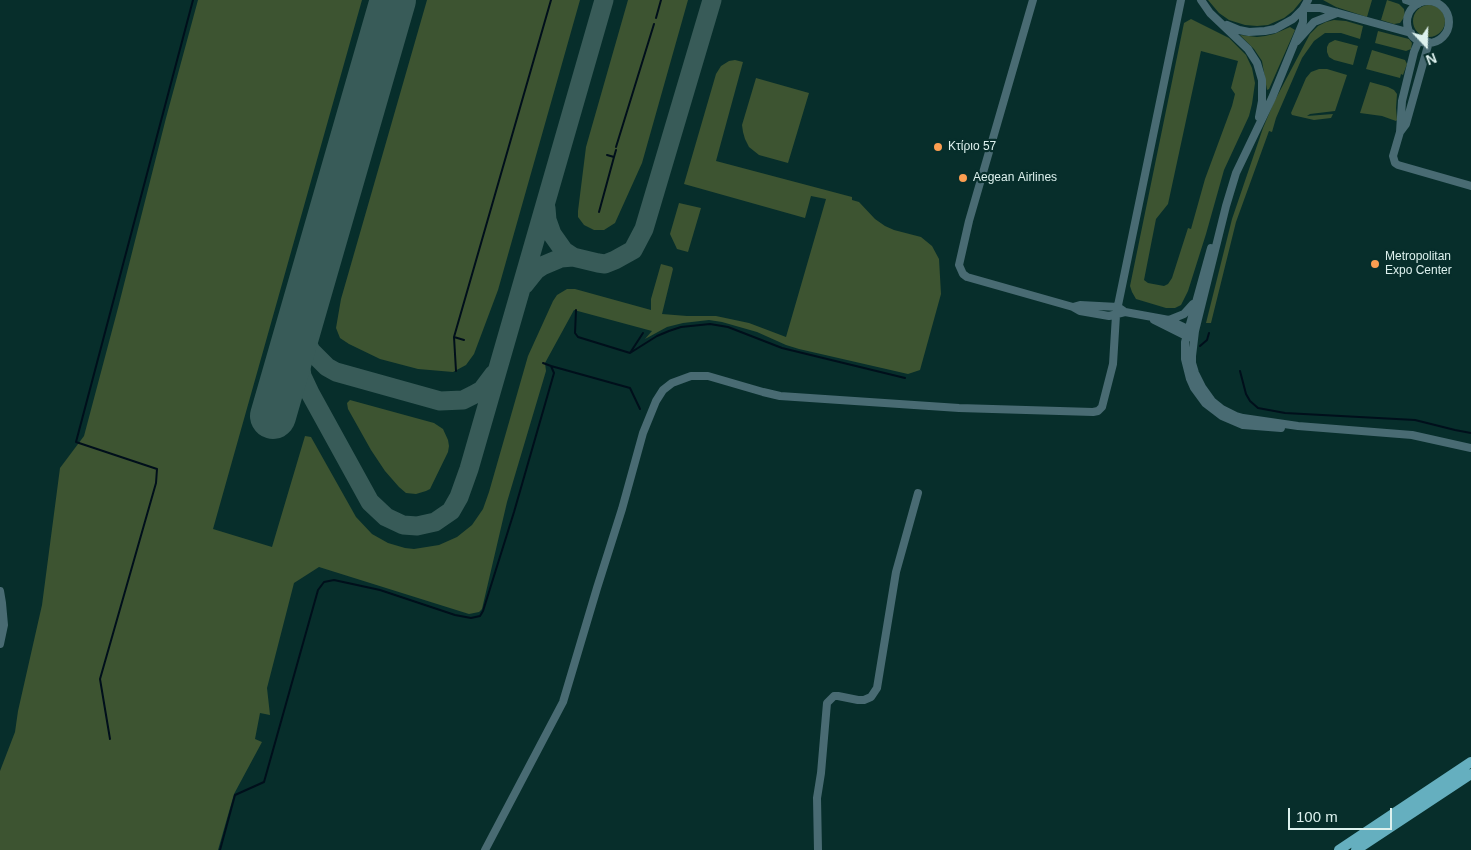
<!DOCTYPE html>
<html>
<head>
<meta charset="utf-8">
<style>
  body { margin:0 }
  #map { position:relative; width:1471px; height:850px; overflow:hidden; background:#072e2b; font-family:Arial,sans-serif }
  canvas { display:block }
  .north { position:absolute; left:1401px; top:20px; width:50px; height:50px; -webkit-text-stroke:4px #072e2b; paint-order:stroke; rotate:159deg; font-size:14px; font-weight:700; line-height:20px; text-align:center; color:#ddf1ee }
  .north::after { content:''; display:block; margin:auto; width:18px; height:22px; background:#ddf1ee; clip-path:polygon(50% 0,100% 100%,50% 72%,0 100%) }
  .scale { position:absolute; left:1288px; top:808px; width:104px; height:22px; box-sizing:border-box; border:2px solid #ddf1ee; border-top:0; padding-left:6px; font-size:15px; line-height:18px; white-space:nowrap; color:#ddf1ee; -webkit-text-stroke:4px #072e2b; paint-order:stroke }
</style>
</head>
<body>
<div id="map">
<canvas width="1471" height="850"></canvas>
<div class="north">N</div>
<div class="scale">100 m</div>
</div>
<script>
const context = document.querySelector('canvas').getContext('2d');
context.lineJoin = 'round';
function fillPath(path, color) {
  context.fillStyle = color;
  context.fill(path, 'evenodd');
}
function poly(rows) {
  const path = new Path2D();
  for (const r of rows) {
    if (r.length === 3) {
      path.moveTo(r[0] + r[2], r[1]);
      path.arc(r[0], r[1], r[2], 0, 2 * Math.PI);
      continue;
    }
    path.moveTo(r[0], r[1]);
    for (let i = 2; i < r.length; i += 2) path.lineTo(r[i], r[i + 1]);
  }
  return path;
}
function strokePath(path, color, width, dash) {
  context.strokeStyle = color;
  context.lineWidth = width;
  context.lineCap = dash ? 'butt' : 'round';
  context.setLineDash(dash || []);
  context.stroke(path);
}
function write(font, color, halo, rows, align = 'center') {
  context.font = font + ' Arial,sans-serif';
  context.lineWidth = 4.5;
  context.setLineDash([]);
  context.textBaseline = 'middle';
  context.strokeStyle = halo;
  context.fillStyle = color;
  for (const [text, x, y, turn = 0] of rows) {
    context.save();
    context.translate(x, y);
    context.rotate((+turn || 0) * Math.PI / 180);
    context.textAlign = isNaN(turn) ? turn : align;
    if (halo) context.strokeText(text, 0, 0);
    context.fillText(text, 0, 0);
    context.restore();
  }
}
const green = poly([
  [198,0,362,0,213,529,272,547,305,436,311,437,356,517,372,534,388,543,405,548,414,549,439,545,457,537,472,525,483,509,489,492,528,356,553,301,557,295,567,289,575,289,651,310,651,299,661,264,672,267,673,269,662,314,687,316,716,316,749,323,786,337,826,199,811,196,805,218,684,184,716,74,721,66,729,61,735,60,743,62,716,161,852,197,852,200,859,202,875,219,885,226,894,230,921,237,932,246,939,259,941,294,920,370,908,374,799,349,786,345,757,332,722,322,709,320,683,323,667,327,645,339,652,331,574,310,545,363,546,371,507,502,482,609,479,612,469,614,319,567,294,583,267,688,270,715,260,713,255,739,262,742,234,794,218,850,0,850,0,771,15,732,18,711,42,605,60,468,84,436,118,308,166,118],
  [427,0,580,0,498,290,474,354,466,365,453,372,418,369,380,359,349,344,340,338,336,328,341,299],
  [628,0,688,0,642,163,615,223,604,230,594,230,584,225,578,217,578,211,586,147],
  [1208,0,1302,0,1293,11,1284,18,1268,25,1257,26,1245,25,1229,20,1219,13],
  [1323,0,1372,0,1367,17,1336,7],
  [1387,0,1399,4,1404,9,1405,16,1400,23,1394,24,1381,20],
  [1429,21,16],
  [1191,19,1229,38,1246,55,1252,68,1255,83,1252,104,1249,116,1224,170,1206,234,1188,291,1181,305,1175,308,1166,308,1136,299,1132,292,1130,286,1184,23],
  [1201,51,1238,61,1231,88,1235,94,1232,106,1205,179,1191,229,1188,228,1172,278,1168,284,1164,286,1148,283,1144,280,1156,219,1168,204],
  [1334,20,1346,21,1363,26,1360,39,1341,33,1325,33,1314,41,1302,58,1276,118,1272,132,1269,131,1236,222,1211,323,1206,323,1232,219,1263,128,1274,102,1310,34,1318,26,1326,22],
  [1290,27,1295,30,1269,89,1267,90,1262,61,1254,49,1240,35,1257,37,1265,36,1274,34],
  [1378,31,1409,39,1412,43,1411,49,1406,51,1375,43],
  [1335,40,1358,46,1353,65,1334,60,1329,57,1327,52,1327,47,1329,43],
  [1372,50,1405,60,1407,64,1403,75,1401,74,1400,78,1366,69],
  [1319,69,1327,69,1347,75,1335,111,1310,114,1307,116,1333,114,1331,118,1314,120,1292,115,1291,113,1306,78,1311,72],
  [756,78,809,93,788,163,759,155,749,147,745,139,743,132,742,125],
  [1370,82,1388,87,1394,90,1397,94,1396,108,1397,120,1396,121,1382,116,1360,113],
  [679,203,701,208,688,252,677,249,670,234],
  [350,400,434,423,443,429,448,440,449,446,448,452,430,489,426,491,416,494,406,493,399,487,385,471,371,450,348,409,347,403]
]);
const stream = poly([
  [656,18,661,0],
  [616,147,654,24],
  [607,155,614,157,616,150],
  [599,212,614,157],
  [576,310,575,333,578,337,630,353,643,333],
  [454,337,464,340],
  [1200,346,1207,340,1209,333],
  [630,353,657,336,669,331,681,327,710,324,728,327,782,348,905,378],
  [551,366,630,388,640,409],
  [456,371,454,337,551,0],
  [1240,371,1246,394,1250,401,1258,408,1285,413,1415,420,1455,430,1471,433],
  [110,739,100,679,156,483,157,469,76,442,193,0],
  [220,850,235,795,264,782,318,590,324,582,334,580,380,590,455,615,471,618,480,616,483,611,514,512,554,373,551,366,543,363]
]);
const taxiway = poly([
  [546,208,547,220,552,234,564,251,573,257],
  [524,285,536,270,542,266,561,258,573,257,598,263,605,264,615,260,633,250,644,229,712,0],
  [303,315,299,336,298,350,302,376,310,393,370,502,386,517,403,525,417,526,435,522,451,511,459,497,469,469,604,0],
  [303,328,304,336,311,351,327,367,336,372,440,401,463,400,473,395,482,390,494,374]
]);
const runway = poly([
  [273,416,393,0]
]);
const minor = poly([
  [1033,0,969,221,959,265,963,274,967,277,1073,307,1080,311,1109,316,1125,312],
  [1201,0,1210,13,1248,49,1257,63,1262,80,1262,101,1259,117],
  [1406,0,1418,4],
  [1428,22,21],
  [1304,8,1320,8,1411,33],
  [1303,9,1303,22,1272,98,1236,173,1226,206,1195,331,1192,356,1192,363,1195,373,1202,387,1212,401,1222,409,1236,416,1243,418,1298,426,1412,435,1471,448],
  [1227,25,1239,30,1249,32,1265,31,1275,29,1293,19,1303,9,1308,0],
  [1419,40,1414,52,1402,101,1400,132,1406,124,1429,42],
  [1297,41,1314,22,1337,13],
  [1400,132,1393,156,1395,163,1398,165,1471,186],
  [1211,248,1185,342,1185,359,1190,379,1194,388,1205,403,1222,416,1243,425,1281,428],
  [1073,307,1080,305,1118,307,1125,312,1169,320,1190,330],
  [1154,320,1186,336,1190,337],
  [1169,320,1184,314,1193,304],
  [0,591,2,603,4,625,0,644],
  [485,850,563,702,597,588,622,509,643,433,656,401,663,390,672,383,691,376,708,376,763,392,780,396,959,408,1093,412,1098,411,1102,407,1113,364,1116,315,1181,0],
  [818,850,817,798,821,773,827,703,834,696,838,696,858,700,864,700,871,697,877,688,896,572,918,493]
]);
const major = poly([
  [1339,850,1471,762],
  [1356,850,1471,774]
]);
const markers = [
  [938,147,5,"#fb9e51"],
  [963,178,5,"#fb9e51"],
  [1375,264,5,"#fb9e51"]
];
const poiNames = [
  ["Κτίριο 57",948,147],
  ["Aegean Airlines",973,178],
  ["Metropolitan",1385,257],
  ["Expo Center",1385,271]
];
fillPath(green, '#3d5431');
strokePath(stream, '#000f1b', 2);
strokePath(taxiway, '#385b58', 19);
strokePath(runway, '#385b58', 46);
strokePath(minor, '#496b73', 8);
strokePath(major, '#65afbf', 10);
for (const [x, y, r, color] of markers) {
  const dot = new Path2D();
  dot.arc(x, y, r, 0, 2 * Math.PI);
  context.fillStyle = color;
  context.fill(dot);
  strokePath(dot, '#072e2b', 2);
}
write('12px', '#ddf1ee', '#072e2b', poiNames, 'left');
</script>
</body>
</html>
